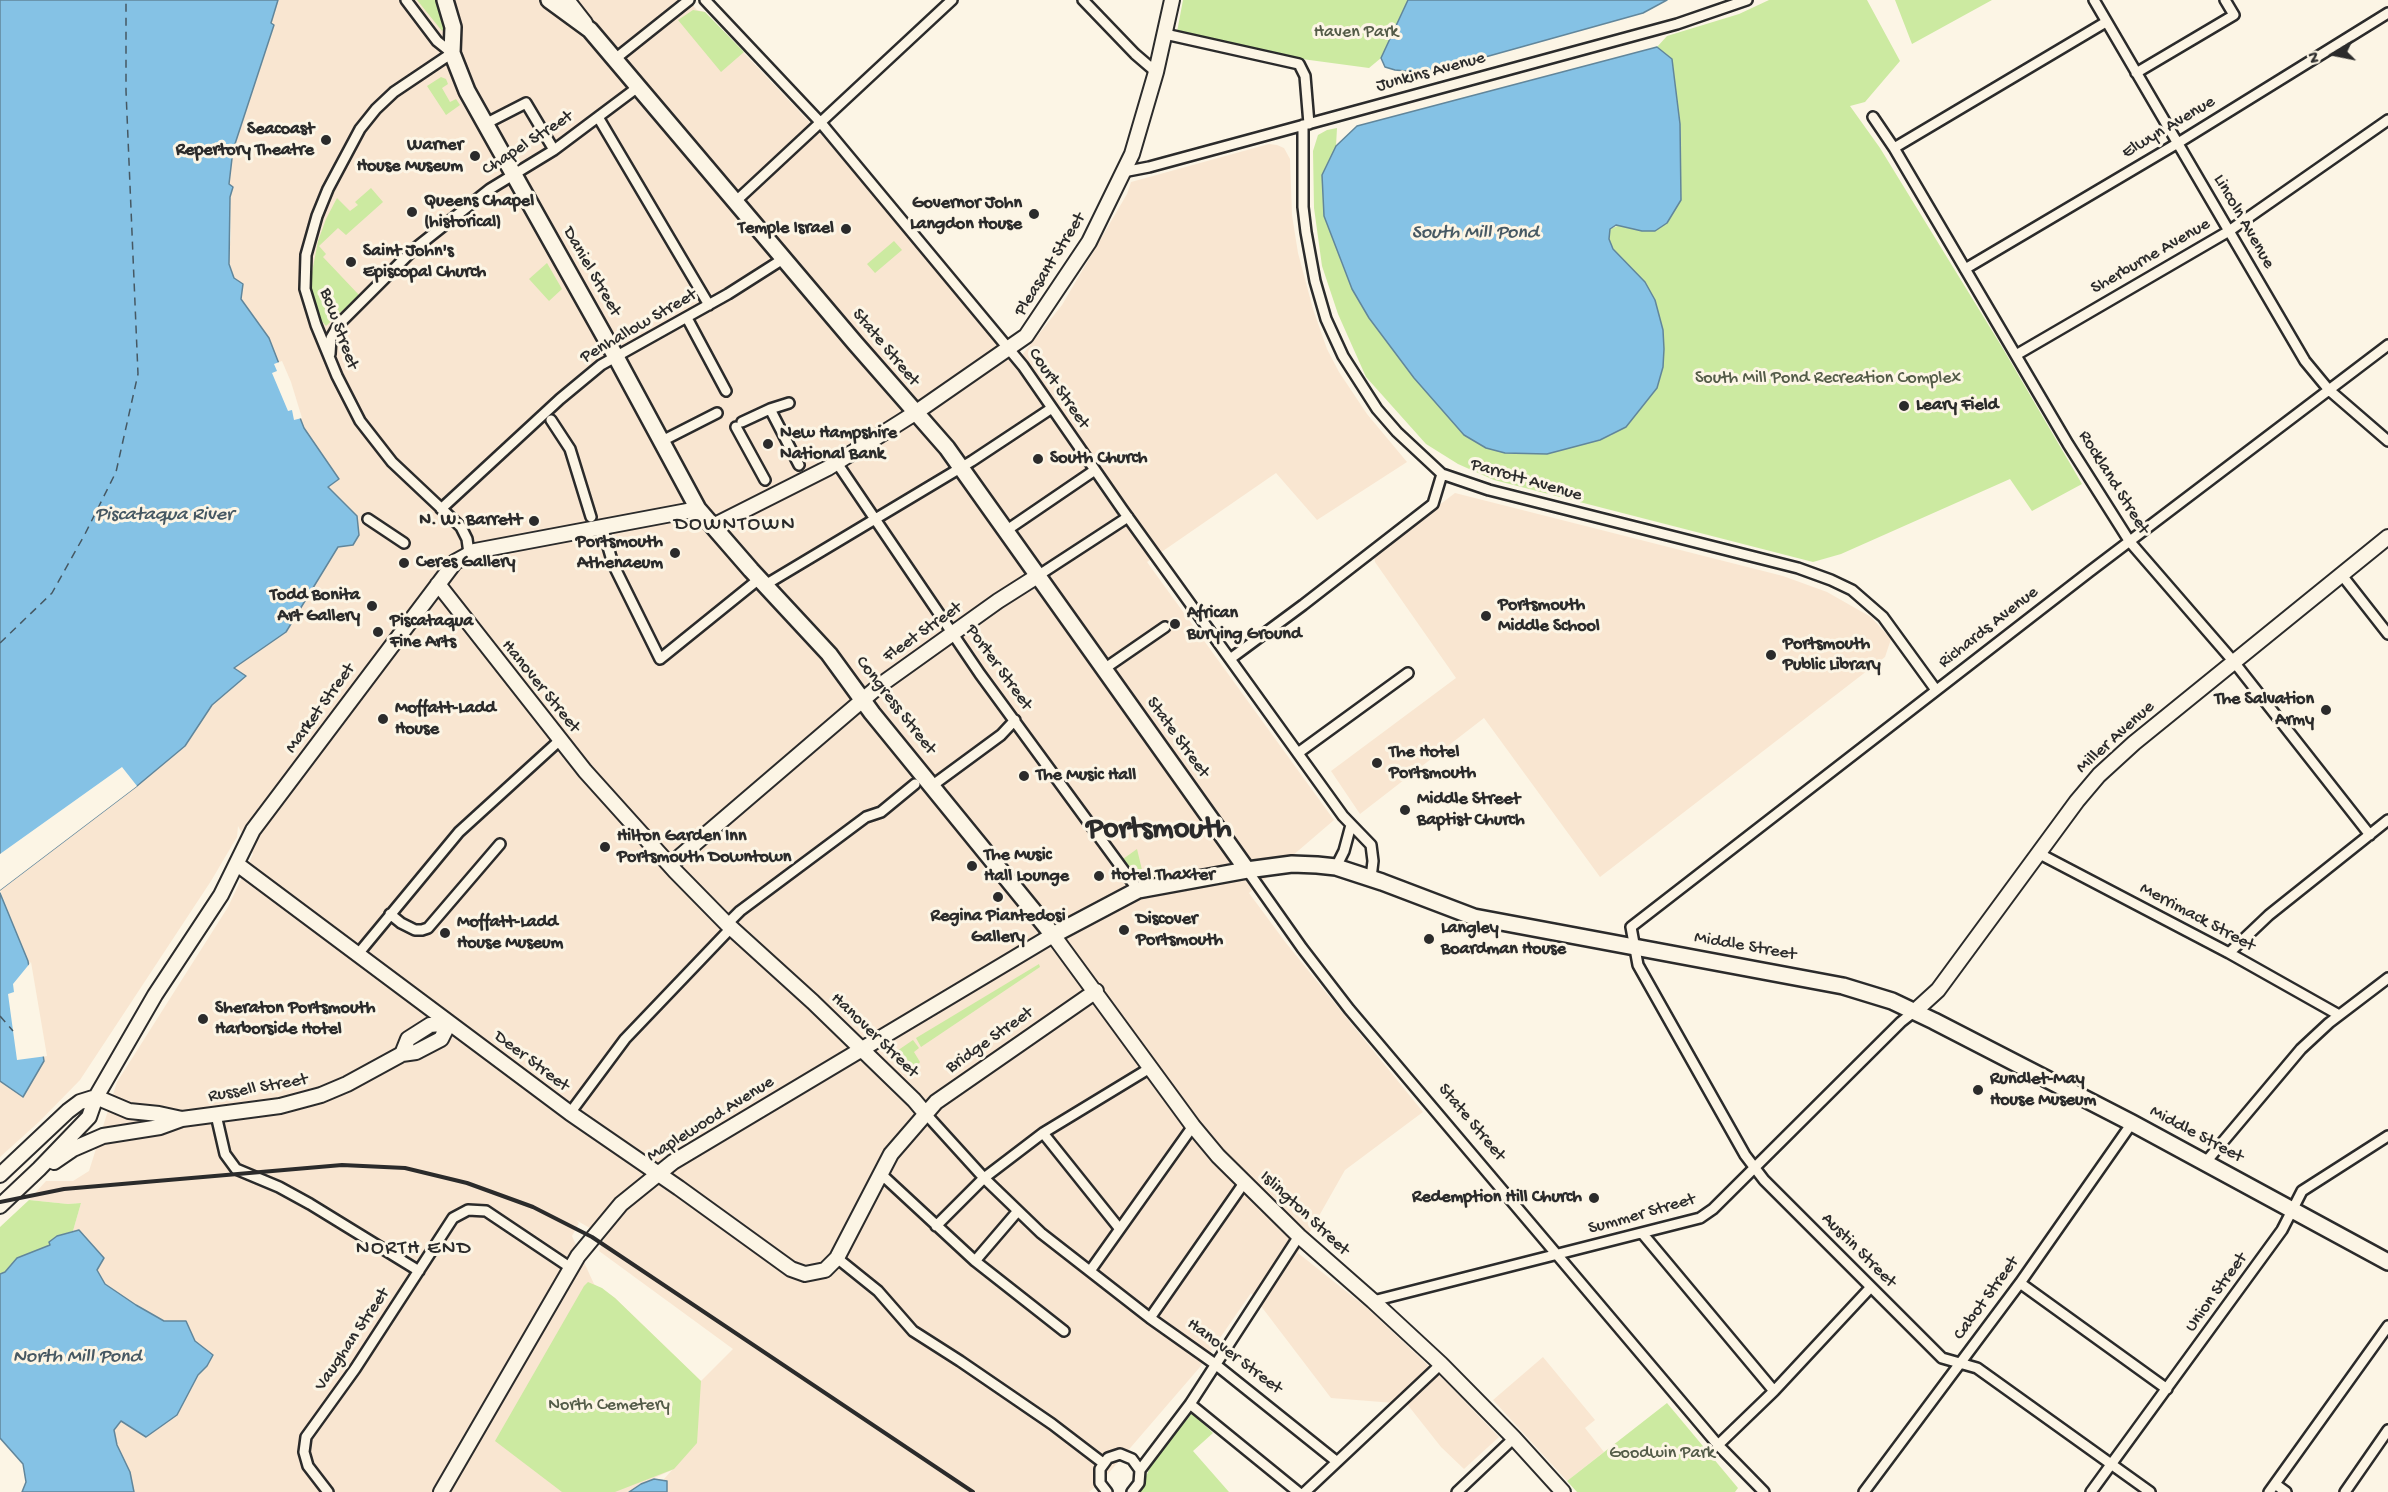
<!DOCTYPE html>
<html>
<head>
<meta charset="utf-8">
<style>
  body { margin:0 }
  #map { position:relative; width:2388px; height:1492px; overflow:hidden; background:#fcf5e5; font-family:"Gochi Hand",sans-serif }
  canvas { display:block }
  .north { position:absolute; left:2304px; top:24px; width:60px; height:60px; -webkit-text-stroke:4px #fcf5e5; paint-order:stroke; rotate:260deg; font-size:16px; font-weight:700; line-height:24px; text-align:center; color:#2b2b2b }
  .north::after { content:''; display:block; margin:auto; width:21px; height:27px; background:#2b2b2b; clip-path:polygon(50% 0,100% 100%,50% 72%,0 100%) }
</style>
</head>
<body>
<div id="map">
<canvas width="2388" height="1492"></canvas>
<div class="north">N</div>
</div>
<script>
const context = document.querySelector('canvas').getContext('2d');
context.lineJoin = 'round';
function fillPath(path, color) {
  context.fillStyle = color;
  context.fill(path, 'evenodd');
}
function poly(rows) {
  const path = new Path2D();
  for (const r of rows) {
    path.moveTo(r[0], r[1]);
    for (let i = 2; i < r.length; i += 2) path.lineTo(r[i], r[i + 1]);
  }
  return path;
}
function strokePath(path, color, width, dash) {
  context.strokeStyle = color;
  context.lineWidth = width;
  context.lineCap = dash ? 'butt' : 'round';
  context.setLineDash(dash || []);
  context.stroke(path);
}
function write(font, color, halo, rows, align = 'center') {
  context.font = font + ' "Gochi Hand",sans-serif';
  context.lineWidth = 6;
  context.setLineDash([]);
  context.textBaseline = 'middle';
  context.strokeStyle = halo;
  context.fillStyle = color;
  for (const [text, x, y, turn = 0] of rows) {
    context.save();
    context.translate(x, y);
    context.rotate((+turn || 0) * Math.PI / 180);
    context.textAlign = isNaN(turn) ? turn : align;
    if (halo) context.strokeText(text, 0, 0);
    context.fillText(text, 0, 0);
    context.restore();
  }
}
const built = poly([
  [278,0,688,0,697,10,705,12,820,133,989,333,1014,365,1062,305,1127,194,1131,182,1269,144,1277,145,1284,148,1290,159,1292,215,1298,253,1313,309,1327,349,1339,372,1367,414,1407,462,1317,520,1276,473,1147,562,1334,820,1249,893,1286,943,1423,1112,1345,1170,1298,1253,1367,1308,1447,1383,1499,1437,1464,1469,1441,1447,1407,1404,1331,1398,1251,1293,1200,1367,1100,1483,1089,1492,667,1492,667,1484,664,1479,672,1470,641,1484,629,1492,134,1492,130,1472,117,1445,113,1430,120,1421,146,1437,177,1416,198,1375,207,1366,213,1355,195,1341,186,1321,165,1321,136,1305,105,1284,97,1270,94,1246,84,1234,73,1231,81,1203,68,1204,29,1200,46,1181,73,1181,89,1171,117,1082,228,907,253,854,238,826,237,837,211,881,80,1080,40,1121,0,1157,0,1081,23,1096,44,1061,28,961,0,890,137,786,185,747,212,705,246,677,234,668,286,632,338,547,353,545,357,516,328,487,339,479,304,428,269,338,241,298,243,284,234,278,228,258,231,237,230,197,233,187,229,184,233,150,274,26,271,24],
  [576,1220,605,1237,599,1251,733,1349,701,1381,615,1298,594,1284,572,1236,579,1223],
  [1455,493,1783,576,1827,592,1871,617,1891,639,1885,657,1600,877,1484,718,1360,814,1331,771,1456,678,1375,562,1374,555],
  [1543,1357,1595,1420,1585,1428,1604,1452,1567,1481,1493,1400]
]);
const green = poly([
  [417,0,436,0,444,29,442,31],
  [1183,0,1408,0,1381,58,1369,68,1302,59,1177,32],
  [1769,0,1867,0,1900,61,1865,102,1850,106,1880,148,2002,347,2082,484,2032,511,2010,479,1841,554,1813,562,1494,480,1458,464,1426,444,1366,377,1338,314,1322,266,1314,208,1313,151,1318,135,1327,130,1337,128,1336,146,1322,175,1340,259,1352,289,1369,318,1414,378,1505,453,1547,454,1612,435,1655,300,1645,282,1613,249,1609,239,1610,229,1681,200,1680,124,1672,59,1657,47,1667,36,1739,14],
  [1895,0,1992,0,1912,44],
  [693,10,705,12,744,52,721,72,678,20],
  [441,77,446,79,448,84,442,88,450,102,456,99,460,105,446,115,427,86],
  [371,188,383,202,346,235,338,228,319,246,326,254,323,257,359,295,326,326,319,318,309,288,318,241,326,219,337,198,350,211,358,205,355,202],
  [894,241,902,250,875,273,867,264],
  [547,263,562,289,549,301,529,279],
  [1137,849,1143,874,1135,876,1123,859],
  [1039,964,1040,967,921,1047,916,1038],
  [913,1040,919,1048,914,1052,920,1062,911,1073,895,1057,894,1053],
  [29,1200,68,1204,81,1203,73,1231,57,1236,50,1245,17,1258,5,1272,0,1274,0,1227],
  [588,1282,602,1288,615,1298,701,1381,697,1443,674,1469,615,1492,562,1492,495,1441,584,1286],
  [1667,1403,1738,1488,1735,1492,1577,1492,1567,1481],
  [1192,1413,1213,1433,1193,1451,1229,1492,1139,1492,1153,1461]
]);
const water = poly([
  [0,0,278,0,271,23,274,25,233,150,229,184,233,187,230,197,229,264,234,278,243,284,241,299,269,338,304,428,339,479,328,487,357,516,359,535,353,545,338,547,286,632,234,668,246,676,212,705,185,746,137,786,0,890,0,0],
  [1408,0,1667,0,1643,13,1428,73,1395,70,1385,67,1381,58,1408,0],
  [1657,47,1672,59,1680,124,1681,200,1667,223,1655,231,1642,231,1616,225,1610,229,1609,239,1613,249,1645,282,1655,300,1663,330,1664,349,1663,367,1657,388,1626,427,1600,440,1547,454,1505,453,1486,448,1464,435,1414,378,1369,318,1352,289,1324,216,1322,175,1336,146,1357,126,1657,47],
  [0,893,28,961,44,1061,23,1097,0,1081,0,893],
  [79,1230,104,1258,97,1270,105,1284,136,1305,164,1321,186,1321,195,1341,213,1355,207,1366,198,1375,177,1415,146,1437,121,1421,114,1430,117,1445,130,1472,134,1492,22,1492,26,1482,23,1464,0,1438,0,1274,5,1272,17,1258,50,1245,49,1242,57,1236,79,1230],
  [654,1479,667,1481,667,1492,629,1492,641,1484,654,1479]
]);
const pier = poly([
  [282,361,291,382,302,418,294,420,292,410,288,411,272,373,277,371,274,364],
  [122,767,137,786,0,890,0,854],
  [31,962,47,1056,17,1060,8,994,14,992,13,984]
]);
const ferry = poly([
  [0,643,52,593,85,534,116,472,138,374,126,91,126,0],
  [0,1016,13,1031]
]);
const street = poly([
  [406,0,437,41,452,53,394,92,376,109,360,129,328,189,317,216,306,255,305,289,316,325,337,376,360,421,392,462,461,527,467,539,469,553],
  [705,0,821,123,1023,366,1122,509,1343,816,1371,845,1373,861,1371,878],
  [1083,0,1135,54,1156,72],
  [2094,0,2305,361,2329,390,2388,441],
  [1165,34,1299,64,1305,76,1309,124],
  [615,59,689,0],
  [2136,73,2234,15,2225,0],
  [598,117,709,305],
  [1873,117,1894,148,2068,444,2130,542,2234,662,2370,835],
  [485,124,526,103,554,150],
  [1303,125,1303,207,1306,232,1315,281,1326,319,1343,356,1377,409,1397,432,1442,474,1489,490,1798,568,1831,580,1852,590,1883,617,1936,690],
  [1894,148,2106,22],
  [1123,172,1149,167,1677,24,1747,0],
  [735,202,952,0],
  [1965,269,2178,143,2388,13],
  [687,318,726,391],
  [330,354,331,338,339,324,413,250,490,189,554,150,638,87],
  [2016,355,2229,231,2388,120],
  [770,409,799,465],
  [551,420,570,449,591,517],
  [742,422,770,409,789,403],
  [736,427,765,480],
  [662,441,717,413],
  [837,463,980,674,1138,890],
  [441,509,560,399,601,365,728,294,783,259],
  [368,519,404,543],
  [602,526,613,564,660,659,759,579],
  [1007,530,1095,470],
  [2341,574,2388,634],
  [1039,575,1128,517],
  [765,585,972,461,1052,408],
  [1230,659,1303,605,1433,504,1442,474],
  [1104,669,1165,627],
  [1298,753,1408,673],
  [933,785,1001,735,1015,720],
  [2038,853,2229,953,2339,1015],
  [1336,867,1344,851,1351,825],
  [1247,870,1302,948,1349,1009,1718,1445,1764,1492],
  [390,914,401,923,415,930,422,930,428,928,500,844],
  [727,924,740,911,866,817,881,812,915,784],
  [2229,953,2269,915,2388,820],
  [358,954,459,832,560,740],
  [570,1113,625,1039,731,928],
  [925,1113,984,1178,1041,1233,1150,1318,1215,1364,1336,1461],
  [216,1115,225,1154,236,1169,279,1187,310,1204,419,1271],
  [1043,1133,1119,1228],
  [2205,1163,2301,1049,2329,1023,2388,978],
  [880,1173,975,1261,1064,1331],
  [936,1226,984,1178,1043,1133,1150,1068],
  [1642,1233,1774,1391],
  [837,1258,878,1291,913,1331,960,1361,1052,1424,1103,1463],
  [975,1261,1017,1212],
  [1090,1271,1193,1126],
  [2020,1283,2167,1389],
  [1373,1301,1700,1218,1713,1209,1901,1022,1915,1011],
  [1150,1318,1244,1183],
  [1190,1404,1298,1492],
  [1718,1445,1774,1391,1871,1287],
  [1140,1470,1190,1404,1299,1236],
  [2275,1484,2286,1492],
  [328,1492,308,1466,304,1452,306,1437,355,1369,453,1218,468,1210,486,1211,571,1268],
  [1107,1492,1100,1483,1100,1469,1108,1458,1120,1454,1132,1459,1140,1470,1139,1483,1132,1492],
  [1305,1492,1441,1364],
  [1457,1492,1514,1438],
  [1864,1492,2020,1283,2132,1123],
  [2091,1492,2282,1230,2302,1191,2388,1136],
  [2150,1492,1977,1368,1942,1358,1764,1180,1745,1155,1638,965,1631,927,2089,572,2388,345],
  [2269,1492,2388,1326],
  [2345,1492,2388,1430]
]);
const secondary = poly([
  [567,0,585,23],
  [713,526,828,468,915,413,1026,336,1089,242,1132,154,1156,72,1172,0],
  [438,584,585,771,675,871,727,924,813,1002,914,1100,925,1113],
  [237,864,570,1113,679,1188,791,1269,805,1274,825,1270,837,1258,891,1154,936,1102,1096,991],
  [670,865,879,686,998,601,1039,575],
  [1915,1011,1938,990,2077,801,2099,775,2134,743,2388,537],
  [402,1054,408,1039,430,1025,449,1023],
  [96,1097,129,1111,159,1114,182,1119],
  [54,1162,73,1149,103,1136,160,1127,182,1119,280,1106,321,1095,347,1084,402,1054,416,1052,441,1039,449,1023],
  [0,1175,68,1111,80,1102,96,1097],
  [0,1206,39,1169,89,1117,96,1097,155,995,221,895,253,830,455,562,475,551,698,509],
  [441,1492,578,1256,621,1204,673,1162,1053,935,1193,1126,1218,1156,1299,1236,1373,1301,1441,1364,1514,1438,1563,1492]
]);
const primary = poly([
  [445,0,453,27,452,53,467,91,616,357,698,509,751,570,829,654,872,713,1053,935,1138,890,1247,870,1292,864,1317,865,1336,867,1382,882,1474,917,1843,986,1892,1001,1934,1021,2132,1123,2388,1262],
  [549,0,590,30,855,343,947,448,1247,870]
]);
const rail = poly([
  [0,1202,64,1189,342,1165,405,1168,467,1183,533,1207,592,1237,973,1492]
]);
const markers = [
  [326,140,6,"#2b2b2b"],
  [475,156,6,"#2b2b2b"],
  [412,212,6,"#2b2b2b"],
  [1034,214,6,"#2b2b2b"],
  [846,229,6,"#2b2b2b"],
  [351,262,6,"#2b2b2b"],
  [1904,406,6,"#2b2b2b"],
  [768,444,6,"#2b2b2b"],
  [1038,459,6,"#2b2b2b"],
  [534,521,6,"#2b2b2b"],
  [675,553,6,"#2b2b2b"],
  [404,563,6,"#2b2b2b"],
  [372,606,6,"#2b2b2b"],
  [1486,616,6,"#2b2b2b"],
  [1175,624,6,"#2b2b2b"],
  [378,632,6,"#2b2b2b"],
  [1771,655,6,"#2b2b2b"],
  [2326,710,6,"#2b2b2b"],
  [383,719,6,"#2b2b2b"],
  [1377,763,6,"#2b2b2b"],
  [1024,776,6,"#2b2b2b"],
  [1405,810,6,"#2b2b2b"],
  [605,847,6,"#2b2b2b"],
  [972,866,6,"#2b2b2b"],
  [1099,876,6,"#2b2b2b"],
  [998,897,6,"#2b2b2b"],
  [1124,930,6,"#2b2b2b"],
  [445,933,6,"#2b2b2b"],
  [1429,939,6,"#2b2b2b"],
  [203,1019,6,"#2b2b2b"],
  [1978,1090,6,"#2b2b2b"],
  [1594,1198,6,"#2b2b2b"]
];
const parkNames = [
  ["Haven Park",1356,33],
  ["South Mill Pond Recreation Complex",1828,379],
  ["North Cemetery",609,1406],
  ["Goodwin Park",1662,1454]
];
const streetNames = [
  ["Junkins Avenue",1431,73,-15],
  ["Elwyn Avenue",2169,128,-31],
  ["Chapel Street",528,144,-33],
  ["Lincoln Avenue",2243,222,60],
  ["Sherburne Avenue",2151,257,-30],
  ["Pleasant Street",1051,265,-58],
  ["Daniel Street",591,272,60],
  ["Penhallow Street",639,327,-30],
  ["Bow Street",338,329,70],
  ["State Street",885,348,50],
  ["Court Street",1058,389,55],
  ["Parrott Avenue",1526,481,16],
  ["Rockland Street",2113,483,58],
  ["Richards Avenue",1989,628,-38],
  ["Fleet Street",923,633,-35],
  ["Porter Street",998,668,54],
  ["Hanover Street",540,687,51],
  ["Congress Street",895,706,52],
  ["Market Street",321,709,-54],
  ["State Street",1177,738,54],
  ["Miller Avenue",2116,738,-42],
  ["Merrimack Street",2197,918,28],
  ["Middle Street",1745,947,10],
  ["Hanover Street",874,1036,44],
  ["Bridge Street",990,1041,-35],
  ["Deer Street",531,1062,37],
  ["Russell Street",258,1089,-10],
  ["Maplewood Avenue",711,1120,-32],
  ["State Street",1471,1123,50],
  ["Middle Street",2196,1135,28],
  ["Islington Street",1304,1214,43],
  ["Summer Street",1642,1215,-16],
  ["Austin Street",1858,1251,45],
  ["Union Street",2217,1293,-54],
  ["Cabot Street",1987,1299,-54],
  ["Vaughan Street",353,1340,-56],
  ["Hanover Street",1234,1357,37]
];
const poiNames = [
  ["Seacoast",314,130,"right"],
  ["Repertory Theatre",314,151,"right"],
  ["Warner",463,146,"right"],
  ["House Museum",463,167,"right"],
  ["Queens Chapel",424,202],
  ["(historical)",424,223],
  ["Governor John",1022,204,"right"],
  ["Langdon House",1022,225,"right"],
  ["Temple Israel",834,229,"right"],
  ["Saint John's",363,252],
  ["Episcopal Church",363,273],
  ["Leary Field",1916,406],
  ["New Hampshire",780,434],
  ["National Bank",780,455],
  ["South Church",1050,459],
  ["N. W. Barrett",522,521,"right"],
  ["Portsmouth",663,543,"right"],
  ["Athenaeum",663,564,"right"],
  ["Ceres Gallery",416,563],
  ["Todd Bonita",360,596,"right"],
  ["Art Gallery",360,617,"right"],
  ["Portsmouth",1498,606],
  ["Middle School",1498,627],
  ["African",1187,614],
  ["Burying Ground",1187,635],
  ["Piscataqua",390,622],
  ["Fine Arts",390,643],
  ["Portsmouth",1783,645],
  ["Public Library",1783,666],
  ["The Salvation",2314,700,"right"],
  ["Army",2314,721,"right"],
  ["Moffatt-Ladd",395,709],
  ["House",395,730],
  ["The Hotel",1389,753],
  ["Portsmouth",1389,774],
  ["The Music Hall",1036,776],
  ["Middle Street",1417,800],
  ["Baptist Church",1417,821],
  ["Hilton Garden Inn",617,837],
  ["Portsmouth Downtown",617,858],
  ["The Music",984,856],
  ["Hall Lounge",984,877],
  ["Hotel Thaxter",1111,876],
  ["Regina Piantedosi",998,917,"center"],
  ["Gallery",998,938,"center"],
  ["Discover",1136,920],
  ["Portsmouth",1136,941],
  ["Moffatt-Ladd",457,923],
  ["House Museum",457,944],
  ["Langley",1441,929],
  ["Boardman House",1441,950],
  ["Sheraton Portsmouth",215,1009],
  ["Harborside Hotel",215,1030],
  ["Rundlet-May",1990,1080],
  ["House Museum",1990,1101],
  ["Redemption Hill Church",1582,1198,"right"]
];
const waterNames = [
  ["South Mill Pond",1475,234],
  ["Piscataqua River",164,516],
  ["North Mill Pond",77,1358]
];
const quarterNames = [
  ["DOWNTOWN",735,526],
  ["NORTH END",414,1250]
];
const townNames = [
  ["Portsmouth",1159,831]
];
fillPath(built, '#f9e6d1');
fillPath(green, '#cceaa1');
fillPath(water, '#85c2e5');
strokePath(water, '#61869b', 1.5);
fillPath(pier, '#fcf5e5');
strokePath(ferry, '#465863', 1.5, [8, 6]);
strokePath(street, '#2b2b2b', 14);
strokePath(secondary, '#2b2b2b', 18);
strokePath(primary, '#2b2b2b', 20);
strokePath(street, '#fcf5e5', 9);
strokePath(secondary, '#fcf5e5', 14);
strokePath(primary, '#fcf5e5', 15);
strokePath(rail, '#2b2b2b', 4);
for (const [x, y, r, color] of markers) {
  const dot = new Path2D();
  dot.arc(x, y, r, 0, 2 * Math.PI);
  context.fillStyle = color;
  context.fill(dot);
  strokePath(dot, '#fcf5e5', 2);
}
write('18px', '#535b48', '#fcf5e5', parkNames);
write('18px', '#2b2b2b', '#fcf5e5', streetNames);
write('bold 18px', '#2b2b2b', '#fcf5e5', poiNames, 'left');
write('italic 20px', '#465863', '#fcf5e5', waterNames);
context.letterSpacing = '1.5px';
write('21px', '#2b2b2b', '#fcf5e5', quarterNames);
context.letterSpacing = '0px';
write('bold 30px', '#2b2b2b', '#fcf5e5', townNames);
</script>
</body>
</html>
